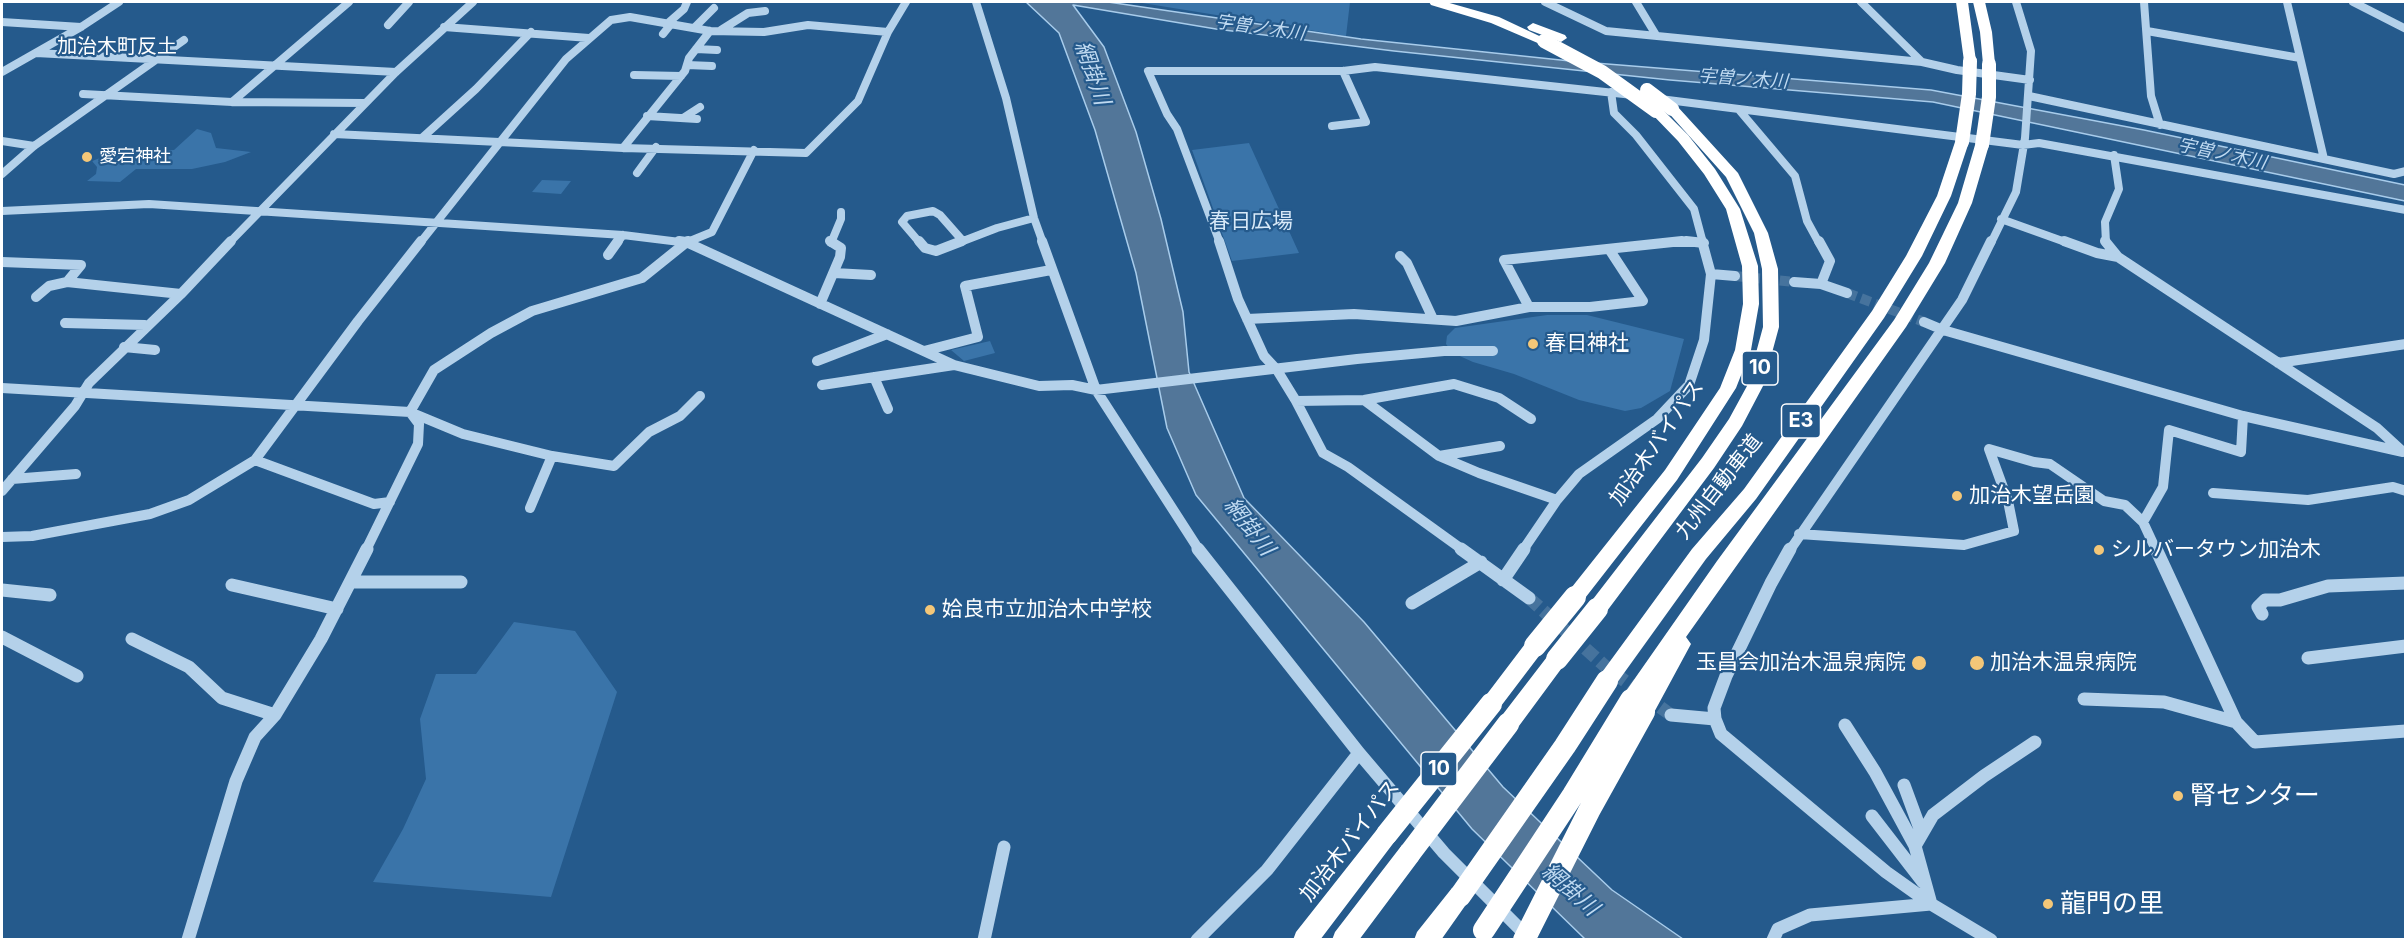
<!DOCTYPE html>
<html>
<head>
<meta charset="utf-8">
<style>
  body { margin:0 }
  #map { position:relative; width:2407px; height:941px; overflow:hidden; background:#255a8c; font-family:Inter,sans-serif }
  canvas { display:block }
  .frame { position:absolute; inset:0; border:3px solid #fff; pointer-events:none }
</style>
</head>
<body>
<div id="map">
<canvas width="2407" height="941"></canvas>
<div class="frame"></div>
</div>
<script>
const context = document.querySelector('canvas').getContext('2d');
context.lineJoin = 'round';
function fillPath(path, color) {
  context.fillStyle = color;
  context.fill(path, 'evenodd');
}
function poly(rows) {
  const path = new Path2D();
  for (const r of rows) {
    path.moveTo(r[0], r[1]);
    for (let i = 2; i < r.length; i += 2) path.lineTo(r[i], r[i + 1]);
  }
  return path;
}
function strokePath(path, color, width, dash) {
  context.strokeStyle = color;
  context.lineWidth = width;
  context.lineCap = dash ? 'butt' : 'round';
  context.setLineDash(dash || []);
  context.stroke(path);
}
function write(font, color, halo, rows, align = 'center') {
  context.font = font + ' Inter,"Noto Sans JP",sans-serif';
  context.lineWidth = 4.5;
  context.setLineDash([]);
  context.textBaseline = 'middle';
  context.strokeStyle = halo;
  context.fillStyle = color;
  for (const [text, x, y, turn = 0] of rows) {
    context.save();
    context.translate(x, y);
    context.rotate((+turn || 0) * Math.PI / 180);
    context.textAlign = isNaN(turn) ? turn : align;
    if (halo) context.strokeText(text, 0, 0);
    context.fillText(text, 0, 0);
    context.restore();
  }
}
const green = poly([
  [1136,2,1350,2,1346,36],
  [197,129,211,133,216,148,251,152,225,162,192,169,136,169,120,182,87,181,96,174,97,167,92,161,111,154,174,150],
  [1249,143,1299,253,1232,261,1192,150],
  [542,180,571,181,561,194,532,192],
  [1547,315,1587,315,1684,339,1670,391,1641,408,1625,411,1579,400,1514,374,1473,362,1453,353,1446,344,1447,336,1455,328],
  [990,341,995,353,964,361,951,350],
  [514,622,575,631,617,692,551,897,373,882,403,829,426,779,420,719,436,674,476,674]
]);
const water = poly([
  [1026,2,1108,2,1361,39,1570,61,1931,90,2144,130,2405,185,2405,201,1933,102,1670,80,1394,51,1216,29,1073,5,1104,47,1136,132,1161,219,1183,312,1189,372,1244,498,1364,622,1503,787,1612,890,1683,939,1585,939,1472,829,1196,495,1167,428,1136,273,1095,130,1059,33,1026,2]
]);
const minorTunnelFar1 = poly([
  [1735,276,1794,282],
  [1847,293,1924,322]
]);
const minorTunnel = poly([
  [1529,598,1606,667,1671,715]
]);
const minorFar2 = poly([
  [976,2,1006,98,1034,218,1043,243],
  [1545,2,1606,31,1922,62,1957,70,2030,80],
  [1636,2,1656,35],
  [1861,2,1922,62],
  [2144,2,2151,96,2160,125],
  [2287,2,2324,159],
  [2353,2,2406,29],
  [2,22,81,27],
  [668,23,684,9,687,2],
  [388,25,409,2],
  [444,27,589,38],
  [694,28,714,8],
  [721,30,748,13,765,11],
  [2147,31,2300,58],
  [663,34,671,24],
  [696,49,717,50],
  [36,53,396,72],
  [687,65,712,66],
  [2,72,81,27,119,2],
  [634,75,681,76],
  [1611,92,1614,113,1636,135,1694,209,1703,243],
  [83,94,232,102,365,103],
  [2029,96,2394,174,2406,171],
  [1660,99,2023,145,2039,143,2406,210],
  [232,102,349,2],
  [1740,111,1795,176,1807,221,1819,243],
  [647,116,697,119],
  [683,118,700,107],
  [1332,126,1366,122,1343,71],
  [334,134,623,148,806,153,858,101,888,32,906,2],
  [423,137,476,89,531,32],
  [2,141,34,146],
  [623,148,685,71,689,58,710,31],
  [637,173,656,147],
  [2,174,34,146,184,40],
  [2,211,149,204,623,235,688,243],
  [2001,219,2068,243],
  [229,243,396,72,473,2],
  [420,243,566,59,611,20,630,17,710,31,764,32,808,25,888,32],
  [617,243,623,235],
  [685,243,712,232,754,150],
  [831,243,841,219,841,212],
  [920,243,902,222,907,216,933,211,940,215,962,240],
  [958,243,997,228,1034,218],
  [1220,243,1177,129,1167,114,1148,71,1343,71,1375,67,1633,95],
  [1668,243,1701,243],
  [1991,243,2016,192,2025,138,2031,51,2016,2],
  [2106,243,2105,222,2119,189,2114,155]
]);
const minorFar1 = poly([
  [679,241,686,242,954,365,1039,386,1072,385,1096,390,1357,359,1444,351,1493,351],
  [688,241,642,278,532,311,491,333,434,370,410,412,463,434,552,456,614,466,649,432,680,416,700,396],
  [919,241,925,248,936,251,962,241],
  [1042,241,1096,390,1199,550],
  [1219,241,1238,299,1264,356,1277,370,1296,401,1323,453,1348,467,1463,550],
  [1686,241,1704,243],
  [2064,241,2097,253,2118,257],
  [2105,241,2118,257,2377,428,2402,451],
  [608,255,618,241],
  [1400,256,1407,263,1433,319],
  [2,262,81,265,67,282,181,294],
  [834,273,871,275],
  [1711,274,1735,276],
  [1794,282,1821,284,1830,261,1819,241],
  [1821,284,1847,293],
  [36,297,49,286,67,282],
  [820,304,840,257,841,248,830,241],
  [1529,307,1504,260,1682,241],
  [1247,319,1354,314,1456,321,1529,307,1590,307,1643,301,1609,249],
  [1924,322,1943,330,2243,416,2403,452],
  [65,323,145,325],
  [124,347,155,350],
  [924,351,978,337,965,286,1051,270],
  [817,361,887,334],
  [2278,363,2406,344],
  [874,377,888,409],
  [822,385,954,365],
  [2,388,410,412,419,424,418,444,366,550],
  [1364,400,1439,456,1479,473,1557,500],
  [1296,401,1364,400,1454,384,1499,398,1531,419],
  [1439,456,1500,446],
  [255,460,374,504,390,502],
  [12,479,76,474],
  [2,491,75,406,89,383,181,294,231,241],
  [2213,493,2308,500,2393,487,2406,491],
  [530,508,552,456],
  [1799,534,1964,545,2014,531,2008,501,1989,449,2034,462,2050,464,2104,501,2125,505,2143,522],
  [2,537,32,536,150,514,189,500,255,460,358,321,421,241],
  [1523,550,1557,500,1579,474,1657,419,1689,385,1704,340,1711,274,1702,241],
  [1790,550,1962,300,1991,241],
  [2156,550,2143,522,2163,487,2169,430,2241,452,2243,416]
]);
const minor = poly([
  [1198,549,1359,753,1444,853,1528,937],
  [1461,549,1529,598],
  [1790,549,1771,583,1726,676,1714,708,1715,719,1721,734,1886,872,1931,904,1991,940],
  [2156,549,2236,722,2255,742,2406,731],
  [1503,580,1524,549],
  [351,582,461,582],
  [232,585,337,609],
  [2,590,50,595],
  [1412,603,1481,562],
  [2262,614,2258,607,2265,600,2280,600,2328,586,2406,583],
  [2,637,77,676],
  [132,639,189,667,222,698,275,715],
  [2308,658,2406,646],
  [2084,699,2164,702,2236,722],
  [1671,715,1715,719],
  [1845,725,1875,772,1915,846,1931,904],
  [1904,785,1922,834],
  [1872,816,1923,882],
  [1915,846,1933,815,1984,776,2035,742],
  [188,940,236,781,255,737,275,715,321,639,367,549],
  [984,940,1004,847],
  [1197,940,1267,870,1359,753],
  [1773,940,1778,929,1810,915,1931,904]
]);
const highway = poly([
  [1429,2,1446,2,1499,17,1550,41,1544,45,1540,44,1491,23,1431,5,1429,2],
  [1956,2,1968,2,1976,61,1974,64,1970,65,1964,61,1956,2],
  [1973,2,1985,2,1992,32,1995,64,1993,67,1989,68,1983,64,1980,32,1973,2],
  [1533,23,1565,35,1567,38,1561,42,1529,30,1527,27,1533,23],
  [1672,105,1677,106,1738,173,1768,233,1778,269,1779,327,1763,386,1742,426,1714,468,1604,615,1597,617,1590,615,1587,609,1590,603,1702,458,1729,419,1747,386,1763,327,1762,269,1754,233,1726,177,1665,109,1672,105],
  [1656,107,1661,108,1688,135,1715,169,1740,209,1758,266,1759,304,1751,350,1736,388,1677,480,1582,602,1575,605,1568,602,1565,597,1568,592,1665,470,1720,388,1735,350,1743,304,1742,266,1726,209,1704,174,1678,141,1649,111,1656,107],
  [1962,138,1969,142,1951,196,1922,256,1884,318,1756,499,1706,559,1614,687,1607,690,1600,687,1597,681,1600,675,1692,549,1744,489,1872,311,1906,256,1937,196,1955,142,1962,138],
  [1982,141,1989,145,1972,203,1945,263,1906,327,1686,637,1691,644,1651,718,1644,721,1637,718,1633,712,1636,707,1631,709,1624,706,1620,700,1624,694,1717,561,1894,320,1929,263,1958,203,1975,145,1982,141],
  [1535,638,1542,640,1545,646,1542,652,1498,710,1491,713,1484,710,1480,704,1484,698,1528,640,1535,638],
  [1557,651,1564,653,1567,659,1564,665,1516,730,1508,733,1500,730,1497,724,1500,718,1550,653,1557,651],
  [1387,824,1395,827,1398,834,1395,841,1320,940,1293,940,1296,932,1379,827,1387,824],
  [1410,842,1418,845,1422,853,1418,861,1359,940,1332,940,1335,932,1402,845,1410,842],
  [1460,885,1468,888,1472,896,1441,940,1414,940,1417,932,1452,888,1460,885]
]);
const highwayBridgeFar1 = poly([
  [1544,41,1602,72,1656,111],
  [1647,90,1672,109],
  [1962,142,1969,94,1970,61],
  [1982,145,1989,97,1989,64]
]);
const highwayBridge = poly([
  [1535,646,1575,597],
  [1557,659,1597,609],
  [1387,834,1491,704],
  [1410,853,1508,724],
  [1460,896,1565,746,1607,681],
  [1484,930,1573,795,1631,700],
  [1524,940,1589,811,1644,712]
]);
const markers = [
  [87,157,6,"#f4c778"],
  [1533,344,6,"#f4c778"],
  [1957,496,6,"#f4c778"],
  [2099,550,6,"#f4c778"],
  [930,610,6,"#f4c778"],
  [1919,663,8,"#f4c778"],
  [1977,663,8,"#f4c778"],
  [2178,796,6,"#f4c778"],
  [2048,904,6,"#f4c778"]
];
const farWaternames = [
  ["宇曽ノ木川",1260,28,8],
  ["宇曽ノ木川",1743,79,4],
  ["宇曽ノ木川",2222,154,12]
];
const farPoinames = [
  ["愛宕神社",99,157]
];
const farQuarternames = [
  ["加治木町反土",117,47]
];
const shields = [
  [1760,368,36],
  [1801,421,39],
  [1439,769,36]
];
const shieldNames = [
  ["10",1760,368],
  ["E3",1801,421],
  ["10",1439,769]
];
const parkNames = [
  ["春日広場",1251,222]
];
const poiNames = [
  ["春日神社",1545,344],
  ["加治木望岳園",1969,496],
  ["シルバータウン加治木",2111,550],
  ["姶良市立加治木中学校",942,610],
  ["玉昌会加治木温泉病院",1906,663,"right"],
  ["加治木温泉病院",1990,663]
];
const streetNames = [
  ["加治木バイパス",1657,443,-55],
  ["九州自動車道",1719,487,-52],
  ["加治木バイパス",1350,841,-52]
];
const waterNames = [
  ["網掛川",1092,73,71],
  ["網掛川",1249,527,52],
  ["網掛川",1570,890,41]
];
const nearPoinames = [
  ["腎センター",2190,796],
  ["龍門の里",2060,904]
];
fillPath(green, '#3a74a9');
fillPath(water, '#527699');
strokePath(water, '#a8cceb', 1.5);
strokePath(minorTunnelFar1, '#46739d', 10, [10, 5]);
strokePath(minorTunnel, '#46739d', 13, [13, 6]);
strokePath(minorFar2, '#b4d1ea', 8);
strokePath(minorFar1, '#b4d1ea', 10);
strokePath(minor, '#b4d1ea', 13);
fillPath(highway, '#fff');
strokePath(highwayBridgeFar1, '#fff', 14);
strokePath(highwayBridge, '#fff', 22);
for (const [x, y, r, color] of markers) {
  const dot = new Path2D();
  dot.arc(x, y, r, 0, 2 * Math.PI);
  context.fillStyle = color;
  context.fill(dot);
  strokePath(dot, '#255a8c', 2);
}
write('italic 18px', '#c0daf1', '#255a8c', farWaternames);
write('18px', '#fff', '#255a8c', farPoinames, 'left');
write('20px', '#fff', '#255a8c', farQuarternames);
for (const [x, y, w] of shields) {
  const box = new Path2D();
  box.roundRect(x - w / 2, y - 17, w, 34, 4.5);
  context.fillStyle = '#255a8c';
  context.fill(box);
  strokePath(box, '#fff', 1.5);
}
write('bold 20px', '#fff', null, shieldNames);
write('21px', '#d8e9f8', '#255a8c', parkNames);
write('21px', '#fff', '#255a8c', poiNames, 'left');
write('21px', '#fff', '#255a8c', streetNames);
write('italic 22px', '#c0daf1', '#255a8c', waterNames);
write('26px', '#fff', '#255a8c', nearPoinames, 'left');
</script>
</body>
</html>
